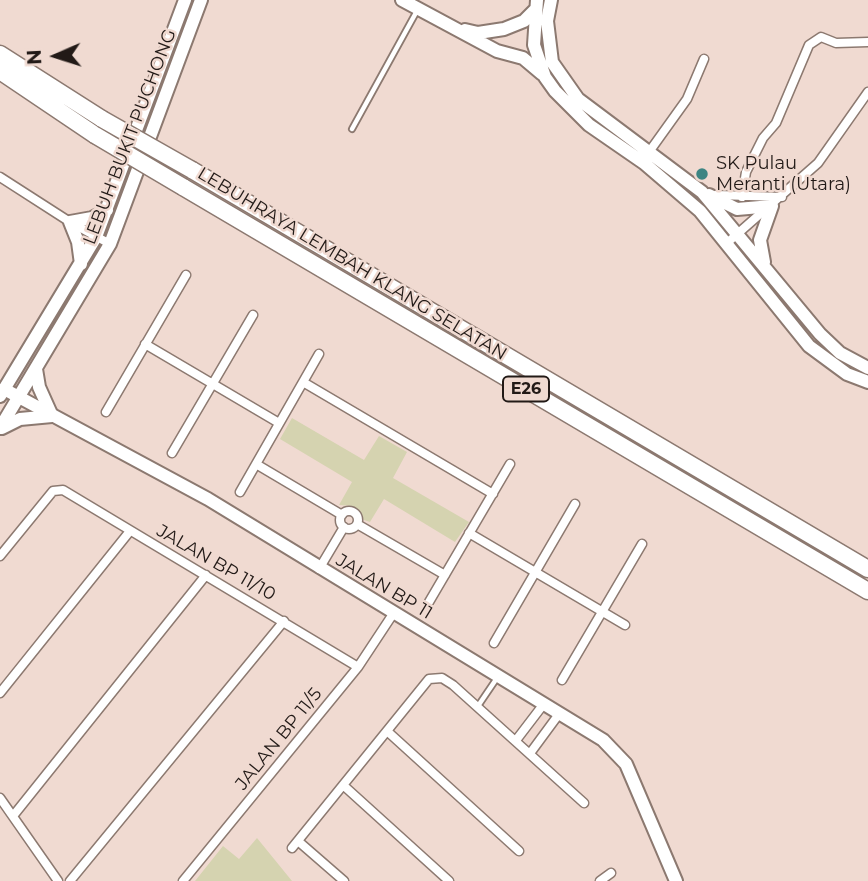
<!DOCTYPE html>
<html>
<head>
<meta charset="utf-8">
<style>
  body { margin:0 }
  #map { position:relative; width:868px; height:881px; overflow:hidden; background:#f0dad1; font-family:Montserrat,sans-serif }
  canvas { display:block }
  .north { position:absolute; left:21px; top:21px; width:70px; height:70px; -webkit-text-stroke:5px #f0dad1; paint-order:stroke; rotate:267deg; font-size:19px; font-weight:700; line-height:28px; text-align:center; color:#221a17 }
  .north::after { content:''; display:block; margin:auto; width:24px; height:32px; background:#221a17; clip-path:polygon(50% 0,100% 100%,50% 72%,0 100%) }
</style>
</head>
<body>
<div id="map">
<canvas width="868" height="881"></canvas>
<div class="north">N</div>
</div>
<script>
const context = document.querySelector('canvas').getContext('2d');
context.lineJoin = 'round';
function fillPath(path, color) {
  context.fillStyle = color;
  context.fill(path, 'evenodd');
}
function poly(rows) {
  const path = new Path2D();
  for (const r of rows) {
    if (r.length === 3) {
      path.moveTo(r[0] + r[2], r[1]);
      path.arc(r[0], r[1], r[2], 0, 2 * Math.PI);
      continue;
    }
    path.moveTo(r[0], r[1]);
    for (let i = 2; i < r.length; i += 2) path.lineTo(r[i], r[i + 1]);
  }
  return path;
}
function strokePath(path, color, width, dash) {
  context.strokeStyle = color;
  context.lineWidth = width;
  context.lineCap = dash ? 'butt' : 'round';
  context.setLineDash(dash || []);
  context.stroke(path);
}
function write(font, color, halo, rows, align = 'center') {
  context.font = font + ' Montserrat,sans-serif';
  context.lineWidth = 5;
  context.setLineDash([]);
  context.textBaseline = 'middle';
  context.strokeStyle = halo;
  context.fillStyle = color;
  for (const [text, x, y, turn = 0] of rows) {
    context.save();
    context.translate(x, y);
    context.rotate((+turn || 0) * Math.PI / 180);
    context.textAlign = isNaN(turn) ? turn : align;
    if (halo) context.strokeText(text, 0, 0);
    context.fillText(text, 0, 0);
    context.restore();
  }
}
const green = poly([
  [292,418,364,460,379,436,407,452,393,478,469,522,455,542,384,499,370,522,364,520,352,506,339,505,352,482,280,439],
  [257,838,292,881,195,881,223,846,239,859]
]);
const lane = poly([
  [352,129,418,9],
  [478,706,497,678]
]);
const street = poly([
  [649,152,687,99,704,59],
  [0,177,70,222,110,244],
  [716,195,782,197],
  [742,197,746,172,763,138,776,123,809,45,821,37,836,43,868,42],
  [727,243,818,163,868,92],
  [145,344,279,423],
  [303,382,493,494],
  [106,412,186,275],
  [172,453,253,315],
  [256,464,342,515],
  [240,492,319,354],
  [349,520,9],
  [357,524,445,575],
  [469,533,625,625],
  [0,556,53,491,63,490,358,667],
  [319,569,344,527],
  [429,602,510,464],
  [494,643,575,504],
  [562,680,642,544],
  [0,693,130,531],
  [387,731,519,851],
  [517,739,543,705],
  [531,752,559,714],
  [343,785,449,881],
  [0,798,58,881],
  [13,816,206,575],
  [298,841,344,881],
  [292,848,429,679,442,678,453,685,584,803],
  [70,881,284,621],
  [183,881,358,667,393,614],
  [600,881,611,873]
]);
const secondary = poly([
  [4,389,208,499,603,740,626,764,676,881]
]);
const primary = poly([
  [402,0,497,51,523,58,542,74],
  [537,0,534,45,545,77,555,91,589,125,644,163,700,211,809,346,847,374,868,382],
  [551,0,547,21,552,62,578,99,702,192,820,334,840,353,868,368],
  [465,30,478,33,504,29,524,21,535,10],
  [709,195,737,209,772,206],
  [764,262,760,240,772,206],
  [81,264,78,242,70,222,92,218,107,210],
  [0,396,96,237,185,0],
  [0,428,110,244,201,0],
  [2,428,20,419,52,416,39,387,36,369]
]);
const highway = poly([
  [0,54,102,119],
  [0,71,95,135],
  [192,170,868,569],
  [183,187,868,591]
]);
const highwayBridge = poly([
  [102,119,192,170],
  [95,135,183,187]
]);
const markers = [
  [702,174,7,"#3d8583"]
];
const shields = [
  [526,389,46]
];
const shieldNames = [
  ["E26",526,389]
];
const streetNames = [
  ["LEBUH BUKIT PUCHONG",130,137,-69],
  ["LEBUHRAYA LEMBAH KLANG SELATAN",352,264,31],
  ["JALAN BP 11/10",216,563,30],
  ["JALAN BP 11",384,587,31],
  ["JALAN BP 11/5",279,739,-51]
];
const poiNames = [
  ["SK Pulau",716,164],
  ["Meranti (Utara)",716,185]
];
fillPath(green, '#d5d3b0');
strokePath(lane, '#8c7970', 8);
strokePath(street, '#8c7970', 11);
strokePath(secondary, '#8c7970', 16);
strokePath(primary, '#8c7970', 16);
strokePath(highway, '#8c7970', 19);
strokePath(lane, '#fff', 4.5);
strokePath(street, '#fff', 8);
strokePath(secondary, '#fff', 12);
strokePath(primary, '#fff', 12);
strokePath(highway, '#fff', 16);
strokePath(highwayBridge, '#8c7970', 19, []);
strokePath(highwayBridge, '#fff', 16);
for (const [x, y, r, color] of markers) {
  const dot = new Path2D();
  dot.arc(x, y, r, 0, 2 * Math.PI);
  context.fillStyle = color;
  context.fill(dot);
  strokePath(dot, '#f0dad1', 2.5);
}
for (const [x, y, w] of shields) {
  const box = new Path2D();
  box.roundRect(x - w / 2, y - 12.5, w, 25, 5);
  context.fillStyle = '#f0dad1';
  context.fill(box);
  strokePath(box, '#221a17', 2);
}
write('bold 16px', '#221a17', null, shieldNames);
write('18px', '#221a17', '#f0dad1', streetNames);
write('18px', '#221a17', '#f0dad1', poiNames, 'left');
</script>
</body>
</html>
